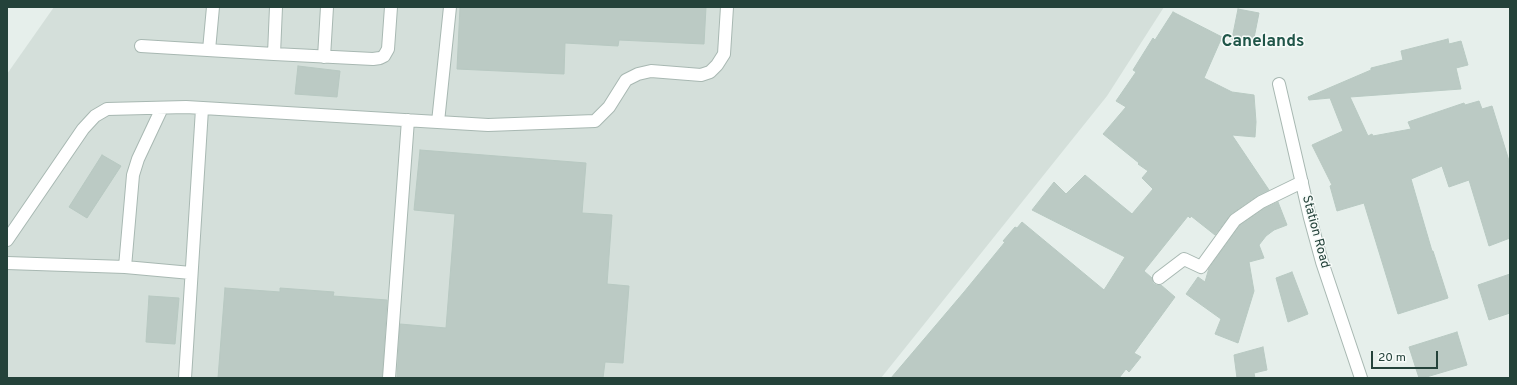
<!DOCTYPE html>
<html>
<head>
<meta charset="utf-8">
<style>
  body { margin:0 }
  #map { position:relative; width:1517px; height:385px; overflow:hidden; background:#e6efeb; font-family:Overpass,sans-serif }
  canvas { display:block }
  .frame { position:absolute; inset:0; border:8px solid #24423a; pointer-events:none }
  .scale { position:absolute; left:1371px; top:351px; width:67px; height:18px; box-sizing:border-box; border:2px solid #24423a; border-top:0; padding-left:5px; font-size:12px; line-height:14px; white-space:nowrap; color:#24423a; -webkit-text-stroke:3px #f7fbf9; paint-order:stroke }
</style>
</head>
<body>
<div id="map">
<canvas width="1517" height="385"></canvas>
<div class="frame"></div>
<div class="scale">20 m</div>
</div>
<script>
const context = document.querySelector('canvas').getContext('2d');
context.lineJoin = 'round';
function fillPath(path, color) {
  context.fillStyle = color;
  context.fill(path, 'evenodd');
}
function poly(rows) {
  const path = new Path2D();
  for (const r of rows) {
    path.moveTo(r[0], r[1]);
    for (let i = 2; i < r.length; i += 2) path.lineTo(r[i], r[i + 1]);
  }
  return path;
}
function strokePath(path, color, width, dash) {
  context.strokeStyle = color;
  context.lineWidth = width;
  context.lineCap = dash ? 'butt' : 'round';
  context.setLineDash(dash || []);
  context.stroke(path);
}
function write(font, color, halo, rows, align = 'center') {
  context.font = font + ' Overpass,sans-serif';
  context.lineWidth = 3;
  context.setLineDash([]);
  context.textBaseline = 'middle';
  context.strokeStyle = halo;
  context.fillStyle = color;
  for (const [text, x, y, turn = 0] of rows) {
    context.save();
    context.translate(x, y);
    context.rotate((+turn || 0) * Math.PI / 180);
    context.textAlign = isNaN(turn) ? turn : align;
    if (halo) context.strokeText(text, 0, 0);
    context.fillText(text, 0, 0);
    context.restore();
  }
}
const built = poly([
  [54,7,1164,7,1107,96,881,378,7,378,7,74]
]);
const building = poly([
  [460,7,706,7,704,44,619,40,618,46,565,43,564,74,457,69,460,7],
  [1238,9,1259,13,1253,43,1232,39,1238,9],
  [1173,12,1222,37,1204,78,1232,92,1254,95,1256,122,1255,137,1232,135,1269,190,1257,196,1231,214,1215,235,1191,216,1190,218,1188,216,1144,271,1152,278,1153,283,1156,285,1161,285,1175,297,1134,353,1141,357,1129,372,1126,369,1119,378,891,378,964,292,1005,242,1003,241,1015,227,1017,228,1022,222,1104,290,1125,257,1032,210,1054,182,1066,194,1085,175,1132,214,1153,189,1142,178,1148,171,1138,164,1139,163,1103,134,1126,107,1116,101,1136,72,1133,70,1153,38,1155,40,1173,12],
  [1448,39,1449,44,1461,41,1468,65,1456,68,1461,89,1350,97,1368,136,1372,134,1373,136,1411,129,1408,122,1464,103,1465,105,1479,101,1482,109,1492,106,1510,164,1510,238,1489,246,1469,180,1449,187,1442,166,1411,179,1432,251,1433,251,1448,298,1398,314,1364,203,1337,211,1330,186,1332,185,1312,145,1343,131,1330,98,1309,100,1308,97,1371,70,1371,68,1403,60,1401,51,1448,39],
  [298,66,340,71,337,97,295,94,298,66],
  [420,150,586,163,582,213,612,215,607,284,629,286,623,363,605,362,603,378,397,378,400,324,446,328,455,214,414,210,420,150],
  [102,155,121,166,87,218,69,207,102,155],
  [1278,202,1287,225,1274,230,1266,236,1259,245,1264,258,1249,262,1254,291,1238,343,1215,334,1221,319,1186,294,1198,277,1205,282,1209,268,1240,225,1265,208,1278,202],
  [1292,272,1308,314,1288,322,1276,278,1292,272],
  [1510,274,1510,313,1489,320,1478,285,1510,274],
  [225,288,280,292,280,288,334,292,333,296,387,300,382,378,218,378,225,288],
  [149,296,179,298,175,344,146,342,149,296],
  [1457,332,1467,365,1423,378,1419,378,1409,347,1457,332],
  [1263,347,1267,370,1254,373,1255,378,1237,378,1234,355,1263,347]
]);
const lane = poly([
  [141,46,274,54,373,59,380,58,384,56,388,49,391,7],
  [209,50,213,7],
  [274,54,276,7],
  [324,57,327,7],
  [438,122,450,7],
  [7,240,83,129,95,116,107,109,186,107,488,125,595,121,609,107,626,80,638,74,651,71,701,75,710,72,717,65,724,54,727,7],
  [7,263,125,267,133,175,138,159,162,108],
  [125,267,191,273],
  [185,378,202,109],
  [389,378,408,120]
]);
const street = poly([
  [1279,84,1310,218,1322,262,1361,378],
  [1159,278,1184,259,1201,267,1235,220,1261,202,1302,182]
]);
const streetNames = [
  ["Station Road",1315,232,75]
];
const districtNames = [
  ["Canelands",1263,43]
];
fillPath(built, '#d4dfda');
fillPath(building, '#bbcac4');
strokePath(building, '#b8c9c2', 1);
strokePath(lane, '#a8b8b2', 14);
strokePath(street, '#a8b8b2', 14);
strokePath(lane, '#fff', 12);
strokePath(street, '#fff', 12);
write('13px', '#24423a', '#f7fbf9', streetNames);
write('bold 17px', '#1f5548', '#f7fbf9', districtNames);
</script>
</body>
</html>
